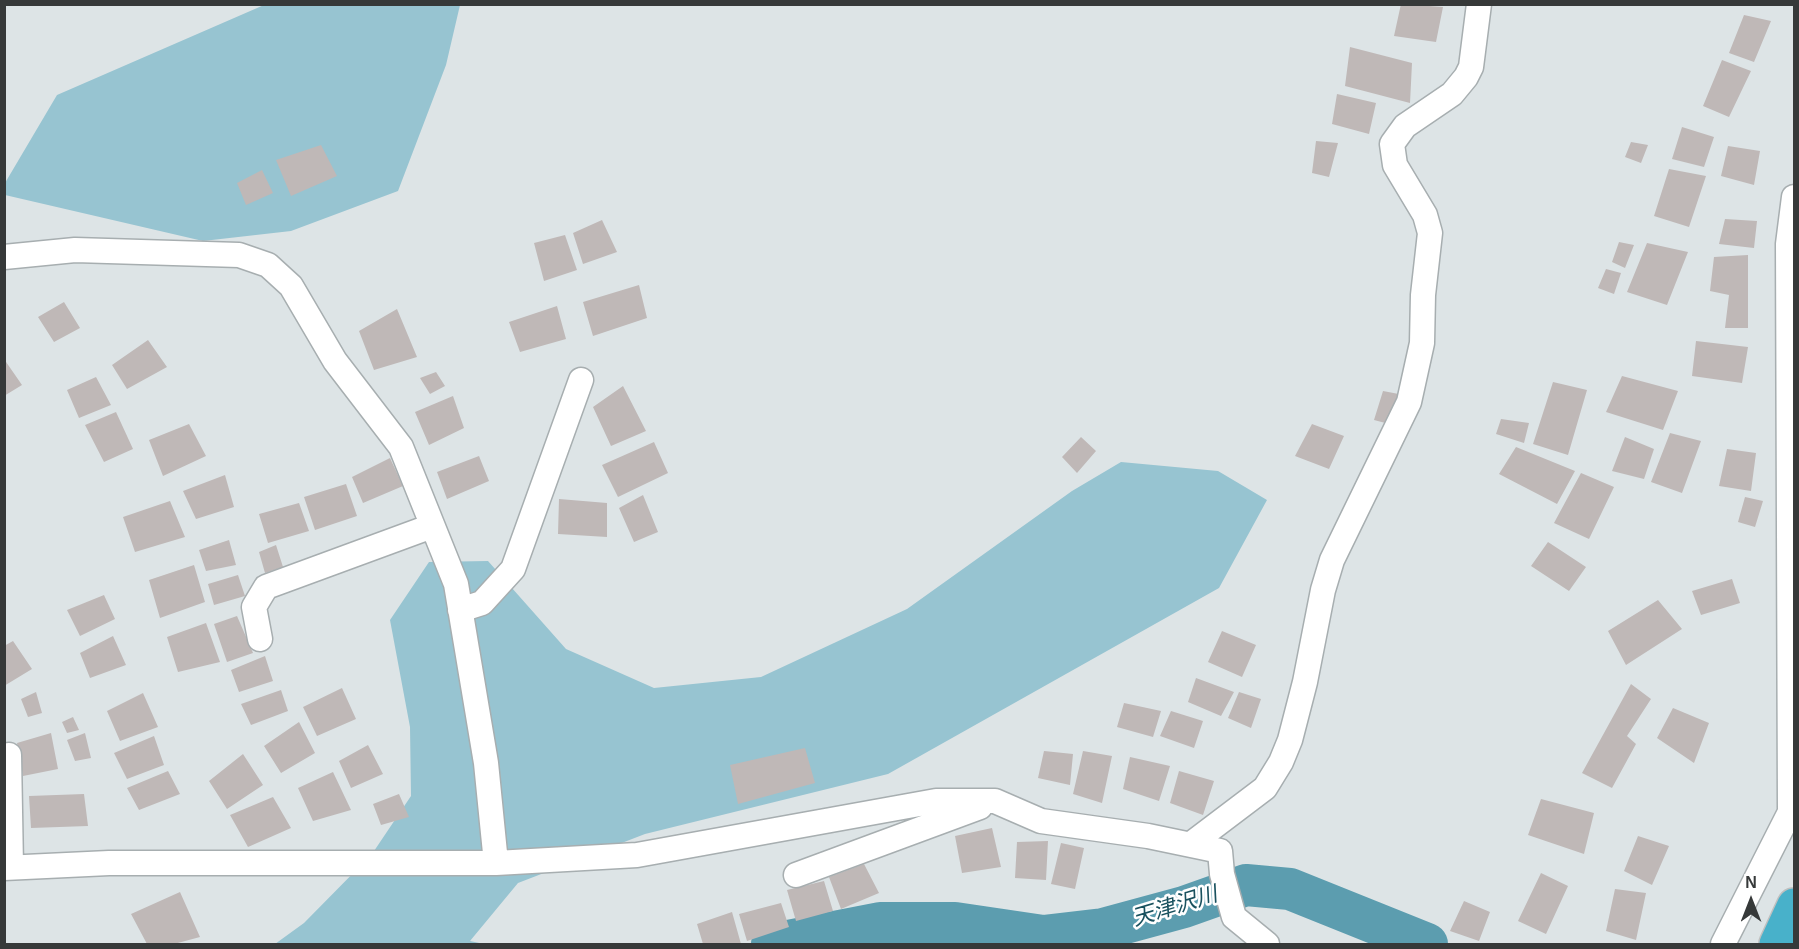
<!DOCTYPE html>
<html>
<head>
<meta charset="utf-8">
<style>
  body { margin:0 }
  #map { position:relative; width:1799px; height:949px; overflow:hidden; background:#dde4e6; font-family:Arial,sans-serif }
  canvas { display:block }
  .frame { position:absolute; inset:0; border:6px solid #363939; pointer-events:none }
  .north { position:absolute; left:1721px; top:871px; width:60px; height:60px; -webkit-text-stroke:4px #fff; paint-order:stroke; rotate:0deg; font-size:16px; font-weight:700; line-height:24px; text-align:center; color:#363939 }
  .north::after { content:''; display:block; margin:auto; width:21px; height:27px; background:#363939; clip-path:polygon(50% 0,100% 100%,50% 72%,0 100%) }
</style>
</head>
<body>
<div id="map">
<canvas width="1799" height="949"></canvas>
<div class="frame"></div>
<div class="north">N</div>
</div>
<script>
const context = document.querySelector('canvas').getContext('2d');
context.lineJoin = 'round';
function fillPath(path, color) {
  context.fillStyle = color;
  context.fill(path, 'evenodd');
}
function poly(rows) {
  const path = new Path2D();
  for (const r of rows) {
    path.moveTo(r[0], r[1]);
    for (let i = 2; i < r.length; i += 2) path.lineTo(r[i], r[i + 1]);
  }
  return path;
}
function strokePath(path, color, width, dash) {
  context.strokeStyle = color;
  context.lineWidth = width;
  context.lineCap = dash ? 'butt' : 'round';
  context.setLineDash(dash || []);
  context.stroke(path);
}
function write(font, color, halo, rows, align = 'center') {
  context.font = font + ' Arial,"Noto Sans JP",sans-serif';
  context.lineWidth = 5;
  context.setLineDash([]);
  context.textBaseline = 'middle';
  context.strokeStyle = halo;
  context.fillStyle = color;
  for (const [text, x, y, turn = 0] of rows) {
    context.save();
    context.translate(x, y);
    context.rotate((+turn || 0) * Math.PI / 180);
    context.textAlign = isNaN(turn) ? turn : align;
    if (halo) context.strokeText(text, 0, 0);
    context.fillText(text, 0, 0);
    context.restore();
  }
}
const green = poly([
  [264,5,460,5,446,65,398,191,291,231,203,241,5,195,5,183,57,95],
  [1121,462,1218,471,1267,500,1219,588,888,774,645,834,518,883,470,941,484,944,275,944,304,923,372,854,411,796,410,727,390,620,429,562,488,561,566,649,654,688,761,677,907,609,1072,491]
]);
const river = poly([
  [772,944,880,923,955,923,1043,936,1103,929,1184,907,1246,885,1290,889,1427,944]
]);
const building = poly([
  [1401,4,1443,7,1436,42,1394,36],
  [1744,15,1771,21,1754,62,1729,53],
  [1350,47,1412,63,1410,103,1345,86],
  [1722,60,1751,71,1729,117,1703,106],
  [1337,94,1376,103,1369,134,1332,124],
  [1682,127,1714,137,1704,167,1672,159],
  [1316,141,1338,143,1329,177,1312,173],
  [1631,142,1648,145,1641,163,1625,157],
  [321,145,337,176,291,196,276,160],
  [1728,146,1760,151,1754,185,1721,176],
  [1669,169,1706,176,1689,227,1654,216],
  [262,170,273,193,246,205,237,183],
  [1725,219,1757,221,1754,248,1719,244],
  [602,220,617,252,583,264,573,233],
  [565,235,577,270,544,281,534,243],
  [1619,242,1634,245,1625,268,1612,262],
  [1647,243,1688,252,1667,305,1627,292],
  [1748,255,1748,328,1725,328,1729,295,1710,291,1714,257],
  [1606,269,1621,273,1614,294,1598,288],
  [639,285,647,318,593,336,583,302],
  [64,302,80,328,54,342,38,317],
  [557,306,566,339,520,352,509,322],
  [397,309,417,357,374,370,359,331],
  [148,340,167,367,127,389,112,365],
  [1696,341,1748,347,1742,383,1692,376],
  [4,359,22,385,4,396],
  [436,372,445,386,430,394,420,378],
  [1622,376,1678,391,1663,430,1606,412],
  [96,377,111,405,79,418,67,390],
  [1553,382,1587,390,1568,455,1533,444],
  [623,386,646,431,611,446,593,407],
  [1383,391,1404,395,1393,425,1374,420],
  [453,396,464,428,429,445,415,412],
  [116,412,133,449,104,462,85,425],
  [1501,419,1529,423,1524,443,1496,434],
  [189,424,206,456,163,476,149,440],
  [1312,424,1344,436,1329,469,1295,456],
  [1670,433,1701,441,1682,493,1651,482],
  [1081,437,1096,451,1077,473,1062,457],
  [1625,437,1654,449,1644,479,1612,471],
  [654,442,668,473,618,497,602,465],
  [1516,447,1575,471,1557,504,1499,474],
  [1727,449,1756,453,1751,491,1719,486],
  [479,456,489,481,447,499,437,472],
  [390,458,403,486,363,503,352,477],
  [1581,473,1614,487,1589,539,1554,523],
  [225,475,234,507,196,519,183,491],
  [346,484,357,516,315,530,304,497],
  [643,495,658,532,634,542,619,508],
  [1745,497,1763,501,1755,527,1738,522],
  [559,499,607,503,607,537,558,534],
  [170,501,185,537,135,552,123,517],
  [299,503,309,531,268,543,259,514],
  [229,540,236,565,206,571,199,550],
  [1548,542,1586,567,1569,591,1531,566],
  [276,545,283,567,265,573,259,552],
  [194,565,205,602,160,618,149,580],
  [238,575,245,596,214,605,208,584],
  [1732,579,1740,603,1701,615,1692,591],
  [104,595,115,619,80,636,67,610],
  [1658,600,1682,629,1626,665,1608,631],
  [237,616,253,653,227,662,214,624],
  [206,623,220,662,178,672,167,637],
  [1222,631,1256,645,1242,677,1208,662],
  [113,636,126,665,90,678,80,653],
  [13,641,32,669,4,686,4,646],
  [265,656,273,681,239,692,231,670],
  [1196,678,1234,692,1221,716,1188,702],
  [1631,684,1651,699,1627,736,1636,744,1612,788,1582,773],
  [342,688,356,719,317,736,303,707],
  [281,690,288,711,251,725,241,704],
  [36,692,42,713,28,717,21,699],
  [1239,692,1261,699,1251,728,1228,718],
  [143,693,158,727,120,741,107,711],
  [1124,703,1161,711,1153,737,1117,727],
  [1673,708,1709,723,1694,763,1657,738],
  [1171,711,1203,721,1194,748,1160,736],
  [73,717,79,730,67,733,62,722],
  [299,722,315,753,281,773,264,746],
  [51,733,58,769,23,776,17,743],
  [85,733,91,758,75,761,67,740],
  [154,736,164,765,127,779,114,753],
  [368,745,383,774,351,788,339,761],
  [805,748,815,783,738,804,730,765],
  [1044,751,1073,754,1070,785,1038,778],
  [1083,751,1112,756,1102,803,1073,794],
  [243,754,263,785,227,809,209,781],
  [1130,757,1170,766,1159,801,1123,789],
  [168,771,180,794,139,810,127,788],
  [1179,771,1214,781,1203,815,1170,803],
  [333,772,351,810,313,821,298,788],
  [84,794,88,826,31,828,29,796],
  [399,794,409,817,381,825,373,804],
  [273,797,291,828,248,847,230,815],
  [1541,799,1594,813,1584,854,1528,835],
  [992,828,1001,867,962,873,955,836],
  [1638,836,1669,846,1652,885,1624,871],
  [1048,841,1046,880,1015,878,1017,842],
  [1061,843,1084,848,1075,889,1051,884],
  [864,864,879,893,841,909,829,877],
  [1541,873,1568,886,1546,934,1518,921],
  [824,881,833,911,796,921,787,890],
  [1615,889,1646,893,1636,940,1606,931],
  [180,892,200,937,174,944,147,944,131,914],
  [1464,901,1490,912,1479,941,1450,931],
  [781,903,789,927,747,941,739,914],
  [732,912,741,944,703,944,697,924]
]);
const minor = poly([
  [4,257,75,250,239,255,268,265,291,286,335,361,401,447,456,584,486,763,496,863],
  [460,610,482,603,513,569,581,380],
  [260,639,254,607,266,587,432,526],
  [9,755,11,867],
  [1191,844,1265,788,1281,762,1290,740,1305,682,1323,590,1332,560,1409,402,1422,343,1423,295,1430,233,1425,215,1395,165,1392,144,1405,126,1452,94,1466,77,1471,67,1479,4],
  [4,868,109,863,496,863,637,855,936,801,995,801,1041,821,1148,836,1220,851,1222,874,1234,917,1267,944],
  [796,875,980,807],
  [1723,944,1790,812,1788,244,1794,197]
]);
const highway = poly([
  [1776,944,1794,905]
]);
const waterNames = [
  ["天津沢川",1175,907,-17]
];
fillPath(green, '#97c4d1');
strokePath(river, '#5c9daf', 42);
fillPath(building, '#bfb8b7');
strokePath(minor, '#a7aeb0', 27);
strokePath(highway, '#bfc0c0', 36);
strokePath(minor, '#fff', 24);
strokePath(highway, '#48b1ca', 33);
write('italic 22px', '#19515e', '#fff', waterNames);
</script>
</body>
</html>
